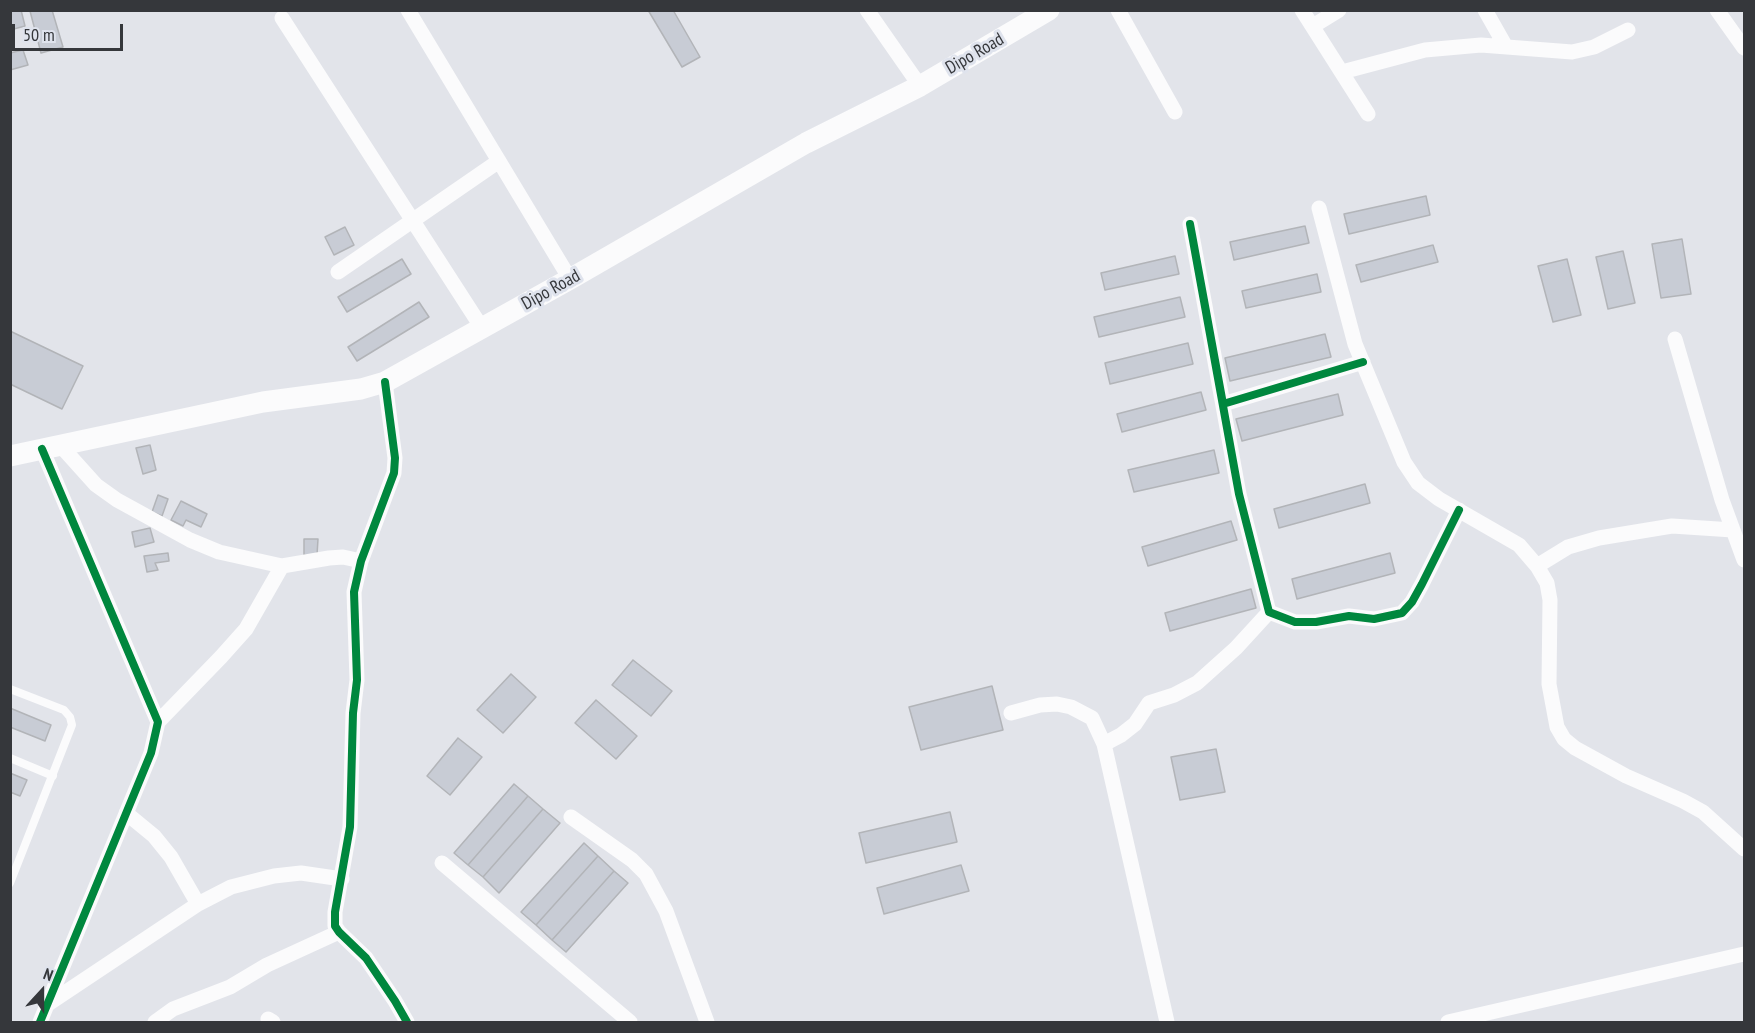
<!DOCTYPE html>
<html>
<head>
<meta charset="utf-8">
<style>
  body { margin:0 }
  #map { position:relative; width:1755px; height:1033px; overflow:hidden; background:#e2e4ea; font-family:"PT Sans Narrow",sans-serif }
  canvas { display:block }
  .frame { position:absolute; inset:0; border:12px solid #35373b; pointer-events:none }
  .north { position:absolute; left:12px; top:961px; width:60px; height:60px; -webkit-text-stroke:4px #dfe3ed; paint-order:stroke; rotate:21deg; font-size:16px; font-weight:700; line-height:24px; text-align:center; color:#35373b }
  .north::after { content:''; display:block; margin:auto; width:21px; height:27px; background:#35373b; clip-path:polygon(50% 0,100% 100%,50% 72%,0 100%) }
  .scale { position:absolute; left:12px; top:24px; width:111px; height:27px; box-sizing:border-box; border:3px solid #35373b; border-top:0; padding-left:8px; font-size:18px; line-height:21px; white-space:nowrap; color:#35373b; -webkit-text-stroke:4px #dfe3ed; paint-order:stroke }
</style>
</head>
<body>
<div id="map">
<canvas width="1755" height="1033"></canvas>
<div class="frame"></div>
<div class="north">N</div>
<div class="scale">50 m</div>
</div>
<script>
const context = document.querySelector('canvas').getContext('2d');
context.lineJoin = 'round';
function fillPath(path, color) {
  context.fillStyle = color;
  context.fill(path, 'evenodd');
}
function poly(rows) {
  const path = new Path2D();
  for (const r of rows) {
    path.moveTo(r[0], r[1]);
    for (let i = 2; i < r.length; i += 2) path.lineTo(r[i], r[i + 1]);
  }
  return path;
}
function strokePath(path, color, width, dash) {
  context.strokeStyle = color;
  context.lineWidth = width;
  context.lineCap = dash ? 'butt' : 'round';
  context.setLineDash(dash || []);
  context.stroke(path);
}
function write(font, color, halo, rows, align = 'center') {
  context.font = font + ' "PT Sans Narrow",sans-serif';
  context.lineWidth = 6;
  context.setLineDash([]);
  context.textBaseline = 'middle';
  context.strokeStyle = halo;
  context.fillStyle = color;
  for (const [text, x, y, turn = 0] of rows) {
    context.save();
    context.translate(x, y);
    context.rotate((+turn || 0) * Math.PI / 180);
    context.textAlign = isNaN(turn) ? turn : align;
    if (halo) context.strokeText(text, 0, 0);
    context.fillText(text, 0, 0);
    context.restore();
  }
}
const building = poly([
  [10,10,21,10,25,26,10,30,10,10],
  [52,10,63,47,41,53,30,11,52,10],
  [648,10,673,10,700,57,682,67,648,10],
  [23,50,28,65,10,70,10,53,23,50],
  [1426,196,1430,215,1349,234,1344,214,1426,196],
  [1305,226,1309,243,1234,260,1230,242,1305,226],
  [345,227,354,245,334,255,325,237,345,227],
  [1682,239,1691,294,1661,298,1652,244,1682,239],
  [1433,245,1438,262,1361,282,1356,265,1433,245],
  [1623,251,1635,303,1608,309,1596,257,1623,251],
  [1175,256,1179,274,1105,290,1101,273,1175,256],
  [402,259,411,274,347,312,338,297,402,259],
  [1567,259,1581,315,1553,322,1538,266,1567,259],
  [1317,274,1321,292,1246,308,1242,291,1317,274],
  [1180,297,1185,317,1099,337,1094,317,1180,297],
  [419,302,429,317,357,361,348,347,419,302],
  [10,331,83,366,62,409,10,384,10,331],
  [1325,334,1331,357,1230,381,1225,358,1325,334],
  [1188,343,1193,364,1110,384,1105,363,1188,343],
  [1201,392,1206,410,1122,432,1117,414,1201,392],
  [1338,394,1343,415,1242,441,1236,419,1338,394],
  [150,445,156,470,143,474,136,448,150,445],
  [1214,450,1219,473,1134,492,1128,470,1214,450],
  [1365,484,1370,503,1279,528,1274,509,1365,484],
  [158,495,168,499,162,516,152,512,158,495],
  [181,501,207,514,201,527,186,520,183,526,171,520,181,501],
  [1231,521,1237,540,1148,566,1142,547,1231,521],
  [150,528,154,542,135,547,132,532,150,528],
  [304,539,318,539,317,555,304,555,304,539],
  [168,553,169,561,155,563,158,570,147,572,144,556,168,553],
  [1390,553,1395,573,1297,599,1292,579,1390,553],
  [1251,589,1256,608,1170,631,1165,613,1251,589],
  [633,660,672,691,651,716,612,685,633,660],
  [511,674,536,697,503,733,477,710,511,674],
  [992,686,1003,730,921,750,909,707,992,686],
  [596,700,637,736,616,759,575,723,596,700],
  [10,708,51,725,45,741,10,727,10,708],
  [458,738,482,757,450,795,427,776,458,738],
  [1216,749,1225,792,1180,800,1171,757,1216,749],
  [10,773,27,780,20,796,10,792,10,773],
  [514,784,528,796,468,865,454,853,514,784],
  [528,796,543,809,483,877,468,865,528,796],
  [543,809,560,823,499,893,483,877,543,809],
  [950,812,957,842,866,863,859,833,950,812],
  [584,843,598,856,536,925,521,912,584,843],
  [598,856,614,871,552,940,536,925,598,856],
  [961,865,969,891,884,914,877,888,961,865],
  [614,871,628,883,566,952,552,940,614,871]
]);
const service = poly([
  [10,689,64,710,70,717,72,725,10,883],
  [10,758,53,776]
]);
const minor = poly([
  [408,10,570,279],
  [867,10,920,86],
  [1118,10,1175,112],
  [1302,10,1368,114],
  [1485,10,1506,47],
  [1717,10,1744,48],
  [282,18,482,328],
  [1313,26,1339,10],
  [1342,72,1425,50,1481,45,1572,52,1594,47,1628,30],
  [1319,208,1355,344,1404,462,1418,483,1439,499,1519,545,1537,566,1547,583,1550,600,1549,684,1557,727,1564,739,1575,748,1626,776,1683,801,1703,812,1744,849],
  [338,272,499,161],
  [1675,339,1722,500,1744,560],
  [1363,362,1223,404,1190,224,1239,494,1269,612,1295,622,1316,622,1349,616,1374,619,1402,613,1412,602,1422,584,1459,510],
  [385,382,395,458,394,473,361,561,354,592,357,680,353,713,350,827,335,912,335,926,339,932,366,958,395,1001,407,1022],
  [60,445,96,485,117,500,190,540,219,552,282,566,329,558,343,557,361,561],
  [1537,566,1568,547,1599,538,1672,526,1733,530],
  [1011,713,1040,705,1057,704,1071,707,1092,718,1104,744,1167,1022],
  [158,722,221,657,246,629,282,566],
  [1104,744,1121,735,1135,724,1149,703,1174,695,1197,683,1236,648,1269,612],
  [571,817,632,860,646,874,666,911,707,1022],
  [442,863,630,1022],
  [198,904,231,887,274,876,301,873,342,879],
  [48,1004,198,904,171,857,154,836,126,813],
  [268,1019,273,1022],
  [40,1022,151,753,158,722,42,449],
  [155,1022,173,1009,230,987,267,965,339,932],
  [1448,1022,1744,954]
]);
const secondary = poly([
  [10,456,263,402,361,389,385,382,570,279,806,143,920,86,1049,10]
]);
const cycleway = poly([
  [1363,362,1223,404,1190,224,1239,494,1269,612,1295,622,1316,622,1349,616,1374,619,1402,613,1412,602,1422,584,1459,510],
  [385,382,395,458,394,473,361,561,354,592,357,680,353,713,350,827,335,912,335,926,339,932,366,958,395,1001,407,1022],
  [40,1022,151,753,158,722,42,449]
]);
const streetNames = [
  ["Dipo Road",975,54,-30],
  ["Dipo Road",551,290,-29]
];
fillPath(building, '#c8ccd5');
strokePath(building, '#b2b4b8', 1.5);
strokePath(service, '#fbfbfc', 8);
strokePath(minor, '#fbfbfc', 15);
strokePath(secondary, '#fbfbfc', 21);
strokePath(cycleway, '#00873e', 8);
write('18px', '#35373b', '#dfe3ed', streetNames);
</script>
</body>
</html>
